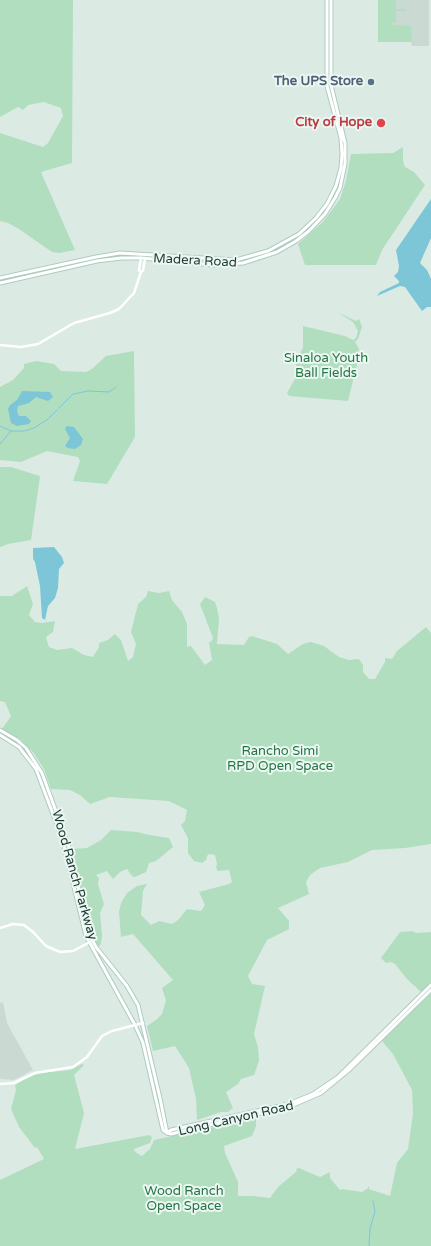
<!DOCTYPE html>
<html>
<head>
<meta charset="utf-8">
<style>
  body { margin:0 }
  canvas { display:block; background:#dceae4 }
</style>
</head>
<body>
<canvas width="431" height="1246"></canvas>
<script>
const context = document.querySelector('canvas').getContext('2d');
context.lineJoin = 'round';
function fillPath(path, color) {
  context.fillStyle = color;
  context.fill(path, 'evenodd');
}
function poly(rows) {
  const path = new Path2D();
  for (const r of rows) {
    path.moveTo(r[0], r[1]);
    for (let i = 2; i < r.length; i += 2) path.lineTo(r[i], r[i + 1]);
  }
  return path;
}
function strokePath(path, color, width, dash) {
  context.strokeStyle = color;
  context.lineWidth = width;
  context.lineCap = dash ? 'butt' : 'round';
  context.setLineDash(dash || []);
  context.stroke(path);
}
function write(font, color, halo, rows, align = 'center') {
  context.font = font + ' "Varela Round",sans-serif';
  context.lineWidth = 4;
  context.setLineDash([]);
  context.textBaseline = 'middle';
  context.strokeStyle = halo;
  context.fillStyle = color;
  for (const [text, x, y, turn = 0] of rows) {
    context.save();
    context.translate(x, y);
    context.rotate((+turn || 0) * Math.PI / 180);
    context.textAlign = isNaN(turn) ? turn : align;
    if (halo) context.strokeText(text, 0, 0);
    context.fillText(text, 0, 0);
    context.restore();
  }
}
const built = poly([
  [378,0,429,0,429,46,412,46,411,42,378,42],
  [3,1002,7,1023,33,1070,14,1080,0,1079,0,1003]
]);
const green = poly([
  [0,0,73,0,72,163,41,172,75,250,59,253,52,252,19,229,8,223,0,221,0,133,43,147,48,143,63,116,61,108,44,102,28,105,23,110,18,107,0,117],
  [378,0,396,0,396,9,406,9,406,11,396,11,396,23,392,23,392,25,411,26,412,42,378,42],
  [403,147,403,161,405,167,414,172,425,185,382,250,376,265,305,265,298,244,323,222,340,199,346,181,351,154,393,153],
  [337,312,356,321,359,319,362,327,358,339,355,342,359,349,359,356,348,401,289,396,287,393,296,377,296,363,303,347,303,326,345,336,353,340,356,338,358,331,353,322],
  [134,351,135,437,107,484,73,481,80,461,78,457,47,451,21,462,0,460,0,387,13,380,24,368,24,364,36,361,54,364,61,371,86,372,92,369,106,356],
  [0,467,11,467,40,476,31,540,8,544,0,547],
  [27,586,33,604,29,615,35,622,42,623,55,621,53,632,46,637,49,647,57,650,72,648,84,655,93,657,99,647,99,643,108,640,115,634,121,640,128,661,133,657,136,644,131,632,138,604,146,597,148,591,159,593,169,591,172,600,182,612,187,624,187,647,191,646,205,665,212,660,209,642,211,642,213,638,200,604,205,597,215,602,217,608,219,619,217,644,244,645,249,637,252,636,277,644,288,654,303,644,311,642,324,646,339,657,349,660,359,659,363,665,363,672,369,679,375,679,385,662,385,658,392,659,397,651,426,627,431,633,431,844,405,848,372,850,348,862,320,868,310,875,306,882,309,894,278,908,289,921,289,929,267,940,248,976,252,984,265,986,254,1034,258,1047,259,1061,254,1075,241,1079,238,1084,226,1092,233,1108,228,1112,221,1112,197,1120,196,1099,189,1068,175,1046,153,1051,147,1026,156,1020,162,1014,166,1000,162,988,173,980,133,934,121,937,119,912,121,903,127,893,137,886,147,884,143,891,141,915,151,925,159,921,172,924,178,920,187,909,201,911,205,905,199,892,229,884,232,882,229,870,218,871,216,868,217,864,215,855,208,854,206,860,202,863,194,861,188,853,188,838,181,825,185,821,187,810,169,801,110,797,90,804,80,795,70,790,51,789,44,769,33,752,20,739,2,729,11,716,5,702,0,701,0,596,12,596],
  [111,830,137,832,149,835,169,838,173,847,156,861,149,863,146,872,135,877,132,876,127,869,120,872,113,879,107,871,96,875,99,878,98,884,104,904,100,913,102,935,101,944,98,947,91,933,72,849,87,848,101,840],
  [412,931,416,933,431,932,431,982,421,992,407,979,395,964,391,962,386,963,381,958,400,932],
  [431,993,431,1246,0,1246,0,1180,44,1159,37,1147,35,1148,19,1127,11,1109,16,1090,15,1085,28,1077,40,1073,70,1070,82,1064,84,1065,74,1075,84,1113,75,1149,149,1135,152,1137,150,1143,134,1149,135,1152,142,1156,150,1149,154,1140,256,1118,256,1126,252,1136,224,1146,225,1153,238,1182,238,1196,253,1196,270,1198,278,1187,297,1171,296,1169,299,1168,320,1177,330,1172,330,1178,340,1190,342,1189,362,1192,367,1189,369,1186,369,1189,390,1196,397,1163,408,1149,413,1114,412,1090,393,1054,382,1041]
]);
const water = poly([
  [431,199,431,238,420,263,427,270,431,279,431,307,427,307,422,311,405,287,400,286,377,296,380,292,399,283,399,281,394,276,398,272,399,266,396,250],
  [22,391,50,392,53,397,48,401,36,397,29,403,18,406,17,411,19,416,26,416,31,421,29,424,17,426,11,423,8,409,10,405,17,400],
  [67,426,74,427,83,439,81,445,75,449,68,448,65,446,70,438,65,429],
  [54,547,62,557,64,563,59,569,58,588,55,598,48,606,45,620,42,618,40,586,35,562,33,559,33,548]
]);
const stream = poly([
  [59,408,73,394,88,391,109,392,116,387],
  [49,418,57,410],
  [0,426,11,431,24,431,34,428,48,419],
  [0,444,11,431],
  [369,1246,370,1229,375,1211,373,1201]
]);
const tertiary = poly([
  [141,272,139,270,141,258],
  [0,345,21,347,38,344,74,323,110,313,119,309,134,293,141,272,143,271,145,258],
  [0,928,13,924,24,925,33,932,46,946,60,952,73,951,90,942],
  [0,1084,14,1083,35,1073,73,1067,87,1057,102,1036,112,1031,143,1023]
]);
const secondary = poly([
  [0,278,96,257,120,253,236,260,268,251,299,234,316,218,327,204,336,186,341,168,342,154,341,138,327,86,327,0],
  [0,283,97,261,121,258,141,258,214,265,243,263,277,252,296,241,309,231,325,214,335,198,340,188,345,164,345,143,331,85,331,0],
  [0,730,17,740,26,748,42,773,69,847,89,934,96,947,127,986,138,1005,160,1098,167,1133],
  [0,735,19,747,36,769,62,838,86,936,135,1025,143,1043,163,1130,167,1133],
  [167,1133,171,1130,289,1104,313,1094,338,1077,431,985],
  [167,1133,171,1134,291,1106,321,1093,350,1069,431,990]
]);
const markers = [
  [371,82,4,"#5c6f8a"],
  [381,123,5,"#e0444e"]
];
const serviceNames = [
  ["The UPS Store",363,82]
];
const healthNames = [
  ["City of Hope",372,123]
];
const streetNames = [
  ["Madera Road",195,261,3],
  ["Wood Ranch Parkway",74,875,74],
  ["Long Canyon Road",236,1119,-13]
];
const parkNames = [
  ["Sinaloa Youth",326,359],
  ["Ball Fields",326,374],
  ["Rancho Simi",280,752],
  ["RPD Open Space",280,767],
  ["Wood Ranch",184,1192],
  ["Open Space",184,1207]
];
fillPath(built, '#cadad3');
fillPath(green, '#b1debf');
fillPath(water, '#7cc6d7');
strokePath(stream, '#7cc6d7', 1);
strokePath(secondary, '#aecbc1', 5);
strokePath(tertiary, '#fff', 2.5);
strokePath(secondary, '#fff', 3);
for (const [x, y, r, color] of markers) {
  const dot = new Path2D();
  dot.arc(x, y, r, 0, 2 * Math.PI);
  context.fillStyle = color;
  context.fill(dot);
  strokePath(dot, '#ecf7f2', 1.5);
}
write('bold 13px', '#4e5e75', '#ecf7f2', serviceNames, 'right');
write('bold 13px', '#be3a42', '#ecf7f2', healthNames, 'right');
write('13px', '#1c3a33', '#ecf7f2', streetNames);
write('13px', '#237545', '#ecf7f2', parkNames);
</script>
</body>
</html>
